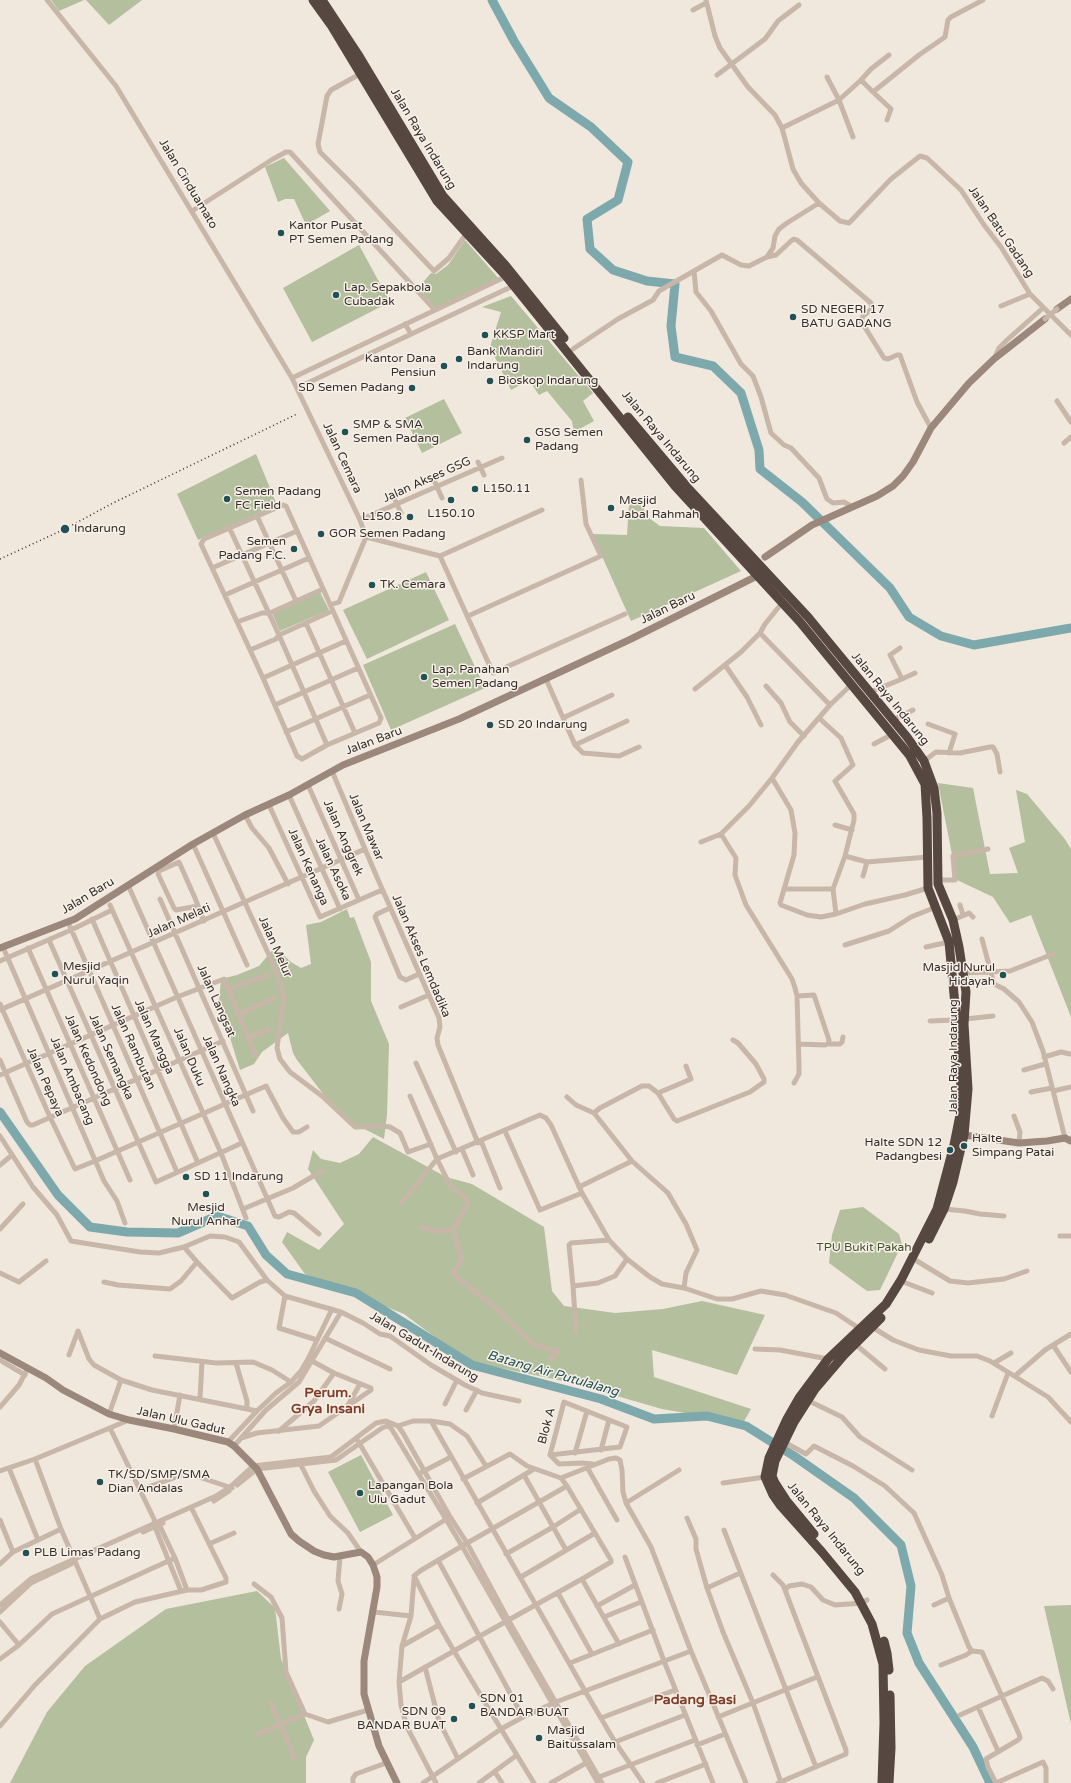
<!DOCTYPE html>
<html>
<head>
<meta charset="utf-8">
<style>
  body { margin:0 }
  canvas { display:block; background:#f0e7dd }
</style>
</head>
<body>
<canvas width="1071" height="1783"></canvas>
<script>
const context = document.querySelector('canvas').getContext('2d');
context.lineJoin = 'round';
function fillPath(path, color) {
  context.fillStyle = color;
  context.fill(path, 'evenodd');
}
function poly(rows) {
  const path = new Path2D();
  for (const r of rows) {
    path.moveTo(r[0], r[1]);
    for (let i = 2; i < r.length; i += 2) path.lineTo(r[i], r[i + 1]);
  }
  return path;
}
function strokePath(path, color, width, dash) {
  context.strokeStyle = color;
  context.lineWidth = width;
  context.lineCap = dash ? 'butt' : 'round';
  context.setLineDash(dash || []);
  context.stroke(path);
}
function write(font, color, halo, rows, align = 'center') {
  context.font = font + ' "Varela Round",sans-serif';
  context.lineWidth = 3;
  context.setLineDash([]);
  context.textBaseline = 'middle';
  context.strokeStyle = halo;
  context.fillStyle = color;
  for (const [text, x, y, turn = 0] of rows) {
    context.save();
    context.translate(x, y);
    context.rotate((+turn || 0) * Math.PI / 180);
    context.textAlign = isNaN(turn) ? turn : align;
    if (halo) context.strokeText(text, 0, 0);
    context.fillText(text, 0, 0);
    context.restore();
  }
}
const green = poly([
  [51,0,84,0,59,11],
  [86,0,142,0,109,25],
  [284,158,330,211,306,225,294,199,285,199,278,202,265,167],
  [465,240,500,280,437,309,418,288,431,273,436,274,448,265],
  [359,245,390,302,312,342,283,288],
  [511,296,593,393,583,401,594,421,574,432,572,421,547,391,539,395,529,380,511,390,490,347,501,312,482,307],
  [444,399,462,433,422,453,405,418],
  [256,454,277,505,198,540,177,494],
  [645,502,644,510,649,518,660,526,704,528,741,571,631,621,592,534,627,535,629,504],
  [426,572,449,620,367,659,343,610],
  [320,592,329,610,280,631,272,613],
  [455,624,485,688,391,730,363,665],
  [938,783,973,788,990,874,1018,873,1009,848,1025,842,1016,790,1027,794,1064,838,1071,849,1071,1017,1031,915,1010,923,993,897,957,880],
  [347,909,350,918,354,917,371,962,371,1001,389,1044,387,1115,384,1139,341,1117,297,1060,293,1053,288,1033,262,1052,254,1064,240,1070,219,1002,221,979,237,975,259,966,275,947,291,962,301,968,311,964,306,925,321,922],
  [373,1137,446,1177,472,1184,544,1227,552,1291,564,1306,615,1313,663,1309,702,1301,765,1315,737,1375,652,1350,654,1377,751,1409,743,1423,662,1409,568,1382,467,1361,404,1314,305,1274,282,1242,287,1232,319,1250,344,1224,308,1169,313,1150,321,1159,340,1163,359,1154],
  [863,1207,899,1234,902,1244,880,1290,867,1291,829,1263,832,1235,840,1210],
  [361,1455,393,1515,360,1532,328,1472],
  [257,1591,275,1608,281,1659,314,1740,306,1757,306,1783,10,1783,47,1712,85,1666,166,1609],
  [1071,1605,1071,1724,1044,1606]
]);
const river = poly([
  [492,0,514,41,549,98,591,127,628,162,618,200,587,219,590,249,613,270,647,281,675,284,671,326,675,357,713,366,741,393,759,450,760,469,802,502,890,588,909,617,941,636,974,645,1071,628],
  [0,1112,58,1195,90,1227,127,1232,178,1233,217,1216,248,1226,266,1255,287,1274,356,1293,472,1365,601,1399,654,1419,707,1416,746,1426,794,1456,854,1498,901,1545,911,1586,907,1633,919,1663,973,1747,990,1783]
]);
const street = poly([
  [47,0,116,86,292,378,360,520,366,537],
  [706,0,715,36,720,48,748,87,775,115,782,128,793,169,801,183,819,203,840,221,849,223,891,179,920,156,927,158,961,190,984,225,1001,247,1030,294,1071,335],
  [693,10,706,3],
  [360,74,331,90,327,96,318,144,320,152,352,184,434,271,449,258,466,234],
  [717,75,765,39,778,21,799,5],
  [827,77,839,100,853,137],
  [861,80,871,69,889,55],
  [873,92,891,109,887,120],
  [782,128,839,100,861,80,873,92,919,55,945,37,948,20,951,17,983,0],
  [192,211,273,159,286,152,290,152,435,310],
  [767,257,773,248,775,236,779,229,787,223,819,203],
  [694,271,722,255,741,265,749,266,767,257,776,255,791,241,794,239,797,240,871,303,872,309,863,316,861,321,884,358,888,359,897,355,900,355,917,402,931,428],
  [1001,306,1030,294],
  [405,324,411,334],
  [573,349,618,319,653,300,659,291,694,271,696,292,711,311,741,364,753,376,761,397,771,433,784,445,791,448,819,478,827,499,833,503,844,502,851,506],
  [995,357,999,348,1007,340,1043,308],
  [292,378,507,276],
  [297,388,515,285],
  [1057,401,1071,422],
  [1064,443,1071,437],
  [478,462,484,475],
  [433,478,442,498],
  [394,498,401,513],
  [283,505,286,506,381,718,379,723,327,745,302,759,297,756,263,678,201,544,204,539,283,505],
  [257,516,296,601],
  [360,520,502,458],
  [229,527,279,635,276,639,250,650],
  [366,537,440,556,542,510],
  [440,556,493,673,625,614],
  [212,568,297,531],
  [225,595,309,558],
  [330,605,339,602,366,537],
  [468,616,601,556,586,524,581,480],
  [237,622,262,613,270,613,323,589],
  [306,623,355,733],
  [760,633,830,705],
  [725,665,747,697,761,725],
  [263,678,346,641],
  [546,679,575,745,627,721],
  [902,679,915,673],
  [766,686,781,703,790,722,804,736],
  [695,689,741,652,760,633,765,624,782,603],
  [870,692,902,679,890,655,900,648],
  [275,705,358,668],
  [565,717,612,695],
  [819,718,841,738,853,765,835,781,854,814,854,820,845,856,833,889,836,914,865,904,905,895,928,888],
  [893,720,913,710],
  [928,724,955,734,949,753],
  [286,732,370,695],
  [874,744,893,734],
  [327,745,279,635,332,611],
  [575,745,583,753,619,756,639,747],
  [924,761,936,752,960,753,990,747,993,747,997,754,1000,772],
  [332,771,376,875,439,1018,440,1027,437,1038,438,1045,478,1143],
  [772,778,791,810,795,833,794,855,780,903,781,905,807,915,821,917,836,914],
  [308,785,359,900],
  [289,795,340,909],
  [269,805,320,917,382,890],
  [245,815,252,828,269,848,288,884],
  [835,825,852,830],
  [213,833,274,966,282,989,284,997,277,1048,280,1059,290,1072,322,1096,355,1127,383,1126,390,1127,400,1133,408,1152,431,1144],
  [721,834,736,858,735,875,746,905,792,979,795,988,797,996,799,1066,799,1074,794,1083],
  [701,842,721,834,749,806,772,778,798,742,830,705,852,684],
  [193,844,247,965],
  [845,856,867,862,928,857],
  [863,876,867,862],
  [938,880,955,880,953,856,988,849],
  [128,885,275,1216,279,1217,289,1212,294,1213,319,1234],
  [784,889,833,889],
  [160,899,253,1111],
  [110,905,221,1153,246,1218],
  [960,905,963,915],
  [198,906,176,910,174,908,158,874,159,871,179,862,195,898,198,906,204,921],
  [390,908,377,914,375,917,400,977,406,980,419,974],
  [92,919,198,1163],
  [953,920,967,914,969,913,973,917],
  [68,922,177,1172],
  [982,939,994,984,1004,989,1019,1002,1032,1022,1043,1051,1065,1138],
  [49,940,156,1182,242,1143],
  [845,945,889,931,911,917,936,907],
  [3,947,104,1181,117,1201,125,1223],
  [926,947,949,942],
  [28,948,130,1180],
  [0,961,71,930,112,910],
  [962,973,1010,971,1053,954],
  [229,989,267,975],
  [797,996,814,995,829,1040,828,1044,825,1045,799,1044],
  [0,1004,50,1117,75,1169,95,1161,266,1086,283,1118,293,1132,299,1132,307,1127],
  [401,1007,429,995],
  [0,1010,365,849],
  [239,1014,275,998],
  [930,1021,956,1020,993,1016],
  [248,1038,269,1029],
  [828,1044,840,1044,842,1042,843,1037],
  [1044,1057,1061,1052,1070,1054],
  [0,1060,27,1122,30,1125,33,1125,223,1041],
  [416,1063,456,1152],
  [1024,1070,1045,1064],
  [0,1075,177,997,224,979,256,1056],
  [1053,1091,1071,1087],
  [1031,1092,1052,1088],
  [658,1093,674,1119,677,1121,750,1092,764,1082,764,1079,756,1064,738,1043,733,1040],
  [410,1096,437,1159,540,1115,546,1118,551,1125,582,1193,609,1240,627,1259,650,1277,662,1284,684,1288,717,1299,732,1299,761,1291,785,1295,836,1313,860,1329],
  [567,1097,576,1105,594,1113,632,1161,668,1193,686,1224,697,1250,686,1273,684,1288],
  [594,1113,600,1108,642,1086,649,1086,658,1093,691,1079,686,1066],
  [1014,1116,1020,1132,1019,1143],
  [505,1131,540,1210,582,1193],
  [0,1136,33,1187,57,1215,71,1241,140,1252,159,1253,184,1247,210,1236,225,1237,239,1242,267,1280,285,1296,341,1312,363,1323,380,1334,390,1336,431,1365,465,1385,482,1393,519,1401],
  [481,1141,500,1188],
  [462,1149,473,1175],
  [0,1165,12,1155],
  [579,1187,632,1161],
  [402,1202,437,1159,451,1187,466,1198,468,1203,453,1230,462,1259,453,1274,493,1306,532,1343,545,1348,558,1351,558,1353,550,1359],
  [243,1209,293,1188,322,1171],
  [944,1209,965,1211,980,1214,1004,1216],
  [421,1227,433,1231,453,1230],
  [0,1229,23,1204],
  [1060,1236,1071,1236],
  [609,1240,571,1243,569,1245,573,1286,598,1283,615,1276,627,1259],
  [184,1247,197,1262,232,1298,260,1282,267,1280],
  [917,1261,950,1281,968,1283,1004,1279,1027,1271],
  [0,1273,19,1282,46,1261],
  [104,1282,118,1285,170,1289,181,1281,197,1262],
  [906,1283,932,1293],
  [573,1286,576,1331],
  [285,1296,279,1328,317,1340],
  [872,1327,893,1340,919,1350,951,1356,977,1356,990,1361,1048,1397,1071,1422],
  [78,1331,89,1359,94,1365,121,1380,152,1390,257,1411],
  [325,1338,390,1369],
  [855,1344,885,1369],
  [1053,1345,1071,1372],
  [755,1349,780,1350,828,1359],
  [69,1355,78,1331],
  [155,1356,216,1363,253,1362,272,1370,291,1382,301,1371,308,1359,332,1309],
  [0,1360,25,1375],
  [236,1363,247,1401,247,1409],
  [994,1363,1011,1353],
  [1015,1376,1045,1350,1071,1334],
  [200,1399,202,1362],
  [807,1400,842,1417,860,1437,912,1470],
  [564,1402,627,1427,620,1447,550,1455,564,1402],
  [445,1404,457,1380],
  [348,1405,360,1384],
  [0,1407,19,1385,28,1368],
  [466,1410,477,1390],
  [109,1414,121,1380],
  [992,1416,1008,1373],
  [431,1421,585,1691,615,1742,643,1783],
  [398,1426,413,1421,431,1421,450,1424,467,1436,486,1466],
  [110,1428,140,1490],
  [174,1429,180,1395],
  [279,1431,314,1401,334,1373],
  [241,1438,257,1433,319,1426,371,1390,371,1388,334,1373,312,1361],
  [358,1441,415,1538],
  [228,1442,257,1411,276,1393,291,1382],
  [784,1442,806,1454,814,1446,853,1466,885,1486,914,1513,942,1575,949,1598,969,1647,972,1651,982,1652,1019,1734,1020,1738,1018,1740,986,1759,988,1767,996,1783],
  [234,1446,266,1410,299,1382,341,1312],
  [601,1450,609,1420],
  [575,1453,587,1411],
  [550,1455,559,1464,582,1463,593,1464],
  [35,1459,61,1529,100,1619],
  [300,1463,314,1491,330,1516,348,1533,361,1552],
  [587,1467,617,1520],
  [9,1468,38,1540],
  [0,1471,35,1459,129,1420],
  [422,1472,451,1457],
  [524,1475,566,1550],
  [561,1478,609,1459,616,1458,620,1460,622,1470,623,1492,626,1503,651,1547,691,1651,746,1783],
  [463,1479,510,1454,527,1466,561,1478,567,1486],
  [723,1483,765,1477],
  [237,1485,257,1469,336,1460,382,1428,387,1426,391,1428,462,1546,598,1783],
  [214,1501,229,1491],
  [477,1503,534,1469],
  [626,1503,679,1470],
  [687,1518,696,1539,696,1549,707,1588,723,1632,753,1703,781,1782],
  [0,1520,13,1552],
  [158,1522,175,1558,187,1590],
  [724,1530,816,1767],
  [143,1532,163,1523],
  [209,1544,234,1533],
  [506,1554,553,1527,581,1509],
  [625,1557,664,1661,713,1783],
  [438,1560,523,1717],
  [0,1564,13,1552,61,1529],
  [373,1565,448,1518],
  [773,1575,783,1585,785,1590],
  [521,1577,595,1533],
  [582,1579,619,1644],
  [254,1584,271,1597,282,1618,286,1672,305,1714],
  [707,1588,740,1573],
  [181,1591,155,1527,154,1519,140,1490,179,1476,190,1474,232,1488],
  [558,1593,592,1654],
  [0,1605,32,1578,216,1496,230,1487,253,1466,331,1457,376,1423,386,1421,398,1426,403,1433,449,1515,467,1543,509,1621,602,1783],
  [934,1605,949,1598],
  [597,1606,635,1585],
  [339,1609,342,1594,338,1581,340,1556],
  [0,1612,31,1583,71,1564],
  [374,1612,411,1616],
  [604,1617,641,1602],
  [0,1622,19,1645],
  [402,1646,439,1625],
  [0,1659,19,1645,52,1614,175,1558],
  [570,1663,653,1630],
  [941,1665,966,1655,972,1651],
  [425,1667,439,1721,458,1759],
  [399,1682,402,1646,411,1616,414,1579],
  [271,1703,295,1759],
  [978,1707,998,1751],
  [960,1715,1042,1678,1048,1681,1053,1689],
  [718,1717,817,1677],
  [601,1718,675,1690],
  [0,1726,35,1685,100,1619,135,1602,187,1590,201,1590,226,1582,226,1578,191,1507],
  [256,1735,305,1714,328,1722,368,1710],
  [615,1742,685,1715],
  [697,1745,725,1734],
  [495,1772,502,1783],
  [599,1777,695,1740],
  [353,1783,353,1778,356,1774,386,1763],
  [423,1783,501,1729,523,1717,556,1702,691,1651],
  [436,1783,407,1727,401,1705,399,1682,454,1651,480,1636,582,1579,611,1562,611,1560,567,1486,462,1546,420,1571,414,1576,439,1625,454,1651,501,1729,534,1783],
  [479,1783,517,1755],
  [551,1783,586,1763],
  [657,1783,706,1764],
  [778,1783,846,1754,846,1750,785,1590,789,1586,802,1584,811,1587,823,1600,835,1605,862,1603,867,1600],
  [996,1783,1043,1762,1046,1768,1046,1783]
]);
const secondary = poly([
  [1057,309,1071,299],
  [765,557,812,525,877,496,893,486,903,476,913,462,931,428,969,383,994,359,1045,319],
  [0,948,75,919,193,844,245,815,289,795,343,765,459,719,631,639,761,574],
  [964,1135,1019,1143,1047,1141,1065,1138,1071,1141],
  [0,1353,46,1378,63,1390,109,1414,129,1420,174,1429,228,1442,234,1446,257,1469,291,1534,299,1541,314,1551,324,1555,334,1557,361,1552,368,1557,373,1565,377,1577,377,1587,364,1661,364,1694,379,1746,397,1783]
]);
const highway = poly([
  [313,0,331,25,437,201,506,276,675,486,800,622,910,756,925,784,927,818,928,888,949,942,956,1015,962,1105,954,1145,937,1209,901,1280,886,1304,828,1359,799,1398,787,1419,769,1458,765,1477,773,1495,780,1505,822,1552,855,1592,872,1624,883,1664,884,1723,882,1783],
  [322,0,359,56,443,196,506,266,564,338],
  [628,417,687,487,808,617,831,645,907,737,924,761,934,788,937,813,938,884,953,920,959,947,966,992,964,1024,968,1089,964,1135,953,1182,944,1209,929,1239],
  [814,1534,786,1500,775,1483,772,1476,775,1461,794,1422,815,1389,844,1355,881,1318],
  [884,1641,887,1653,889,1670],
  [889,1783,891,1748,890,1695]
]);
const rail = poly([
  [0,559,65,529,113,503,297,414]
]);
const streetBridge = poly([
  [1045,319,1057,309]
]);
const markers = [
  [281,233,4,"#215154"],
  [336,295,4,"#215154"],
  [793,317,4,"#215154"],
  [485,335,4,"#215154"],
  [459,359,4,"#215154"],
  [444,366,4,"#215154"],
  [490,381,4,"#215154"],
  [412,388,4,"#215154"],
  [345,432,4,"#215154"],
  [527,440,4,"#215154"],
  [475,489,4,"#215154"],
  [227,499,4,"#215154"],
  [451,500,4,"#215154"],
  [611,508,4,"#215154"],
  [410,517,4,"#215154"],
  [65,529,5,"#215154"],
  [321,534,4,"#215154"],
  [294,549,4,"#215154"],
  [372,585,4,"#215154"],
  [424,677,4,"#215154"],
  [490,725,4,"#215154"],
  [55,974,4,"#215154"],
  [1003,975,4,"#215154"],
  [964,1146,4,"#215154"],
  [950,1150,4,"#215154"],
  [186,1177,4,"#215154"],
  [206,1194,4,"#215154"],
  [100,1482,4,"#215154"],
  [360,1493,4,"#215154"],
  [26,1553,4,"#215154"],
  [472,1706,4,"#215154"],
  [454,1719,4,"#215154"],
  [539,1738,4,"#215154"]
];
const streetNames = [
  ["Jalan Raya Indarung",423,139,59],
  ["Jalan Cinduamato",188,184,59],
  ["Jalan Batu Gadang",1001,232,56],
  ["Jalan Raya Indarung",661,437,50],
  ["Jalan Cemara",342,458,65],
  ["Jalan Akses GSG",427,480,-24],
  ["Jalan Baru",668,608,-26],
  ["Jalan Raya Indarung",890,699,51],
  ["Jalan Baru",374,741,-21],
  ["Jalan Mawar",366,827,67],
  ["Jalan Anggrek",343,838,66],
  ["Jalan Kenanga",308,867,66],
  ["Jalan Asoka",333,869,65],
  ["Jalan Baru",88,896,-31],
  ["Jalan Melati",179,921,-24],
  ["Jalan Melur",275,947,66],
  ["Jalan Akses Lemdadika",421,956,67],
  ["Jalan Langsat",216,1001,66],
  ["Jalan Mangga",154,1037,66],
  ["Jalan Rambutan",133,1047,66],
  ["Jalan Semangka",111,1057,66],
  ["Jalan Duku",189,1057,67],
  ["Jalan Raya Indarung",954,1057,-90],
  ["Jalan Kedondong",88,1060,66],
  ["Jalan Nangka",221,1071,66],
  ["Jalan Ambacang",72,1081,67],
  ["Jalan Pepaya",45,1082,66],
  ["Jalan Gadut-Indarung",424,1347,31],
  ["Jalan Ulu Gadut",181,1421,13],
  ["Blok A",547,1426,-75],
  ["Jalan Raya Indarung",826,1529,51]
];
const poiNames = [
  ["Kantor Pusat",289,226],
  ["PT Semen Padang",289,240],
  ["Lap. Sepakbola",344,288],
  ["Cubadak",344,302],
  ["SD NEGERI 17",801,310],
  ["BATU GADANG",801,324],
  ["KKSP Mart",493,335],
  ["Bank Mandiri",467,352],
  ["Indarung",467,366],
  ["Kantor Dana",436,359,"right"],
  ["Pensiun",436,373,"right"],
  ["Bioskop Indarung",498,381],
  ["SD Semen Padang",404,388,"right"],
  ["SMP & SMA",353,425],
  ["Semen Padang",353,439],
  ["GSG Semen",535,433],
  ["Padang",535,447],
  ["L150.11",483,489],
  ["Semen Padang",235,492],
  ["FC Field",235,506],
  ["Mesjid",619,501],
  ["Jabal Rahmah",619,515],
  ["L150.10",451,514,"center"],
  ["L150.8",402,517,"right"],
  ["Indarung",74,529],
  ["GOR Semen Padang",329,534],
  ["Semen",286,542,"right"],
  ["Padang F.C.",286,556,"right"],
  ["TK. Cemara",380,585],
  ["Lap. Panahan",432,670],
  ["Semen Padang",432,684],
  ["SD 20 Indarung",498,725],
  ["Mesjid",63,967],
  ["Nurul Yaqin",63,981],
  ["Masjid Nurul",995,968,"right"],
  ["Hidayah",995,982,"right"],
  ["Halte",972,1139],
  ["Simpang Patai",972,1153],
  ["Halte SDN 12",942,1143,"right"],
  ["Padangbesi",942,1157,"right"],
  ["SD 11 Indarung",194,1177],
  ["Mesjid",206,1208,"center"],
  ["Nurul Anhar",206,1222,"center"],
  ["TK/SD/SMP/SMA",108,1475],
  ["Dian Andalas",108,1489],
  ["Lapangan Bola",368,1486],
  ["Ulu Gadut",368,1500],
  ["PLB Limas Padang",34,1553],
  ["SDN 01",480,1699],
  ["BANDAR BUAT",480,1713],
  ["SDN 09",446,1712,"right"],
  ["BANDAR BUAT",446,1726,"right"],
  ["Masjid",547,1731],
  ["Baitussalam",547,1745]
];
const parkNames = [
  ["TPU Bukit Pakah",864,1248]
];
const waterNames = [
  ["Batang Air Putulalang",553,1374,16]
];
const quarterNames = [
  ["Perum.",328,1393],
  ["Grya Insani",328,1409],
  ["Padang Basi",695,1700]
];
fillPath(green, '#b3bf9d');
strokePath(river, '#7da9ac', 9);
strokePath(street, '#c8b7a9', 5);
strokePath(secondary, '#9b877b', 7);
strokePath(highway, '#564740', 9);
strokePath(rail, '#352d29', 1.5, [1, 3]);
strokePath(streetBridge, '#c8b7a9', 5);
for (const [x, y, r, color] of markers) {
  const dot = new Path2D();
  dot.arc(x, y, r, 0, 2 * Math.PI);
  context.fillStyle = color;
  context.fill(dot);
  strokePath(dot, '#f8f1e9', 1.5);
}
write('12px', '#352d29', '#f8f1e9', streetNames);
write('12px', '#352d29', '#f8f1e9', poiNames, 'left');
write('12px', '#45522e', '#f8f1e9', parkNames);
write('italic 13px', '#215154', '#f8f1e9', waterNames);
write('bold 14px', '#7f3d27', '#f8f1e9', quarterNames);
</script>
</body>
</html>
